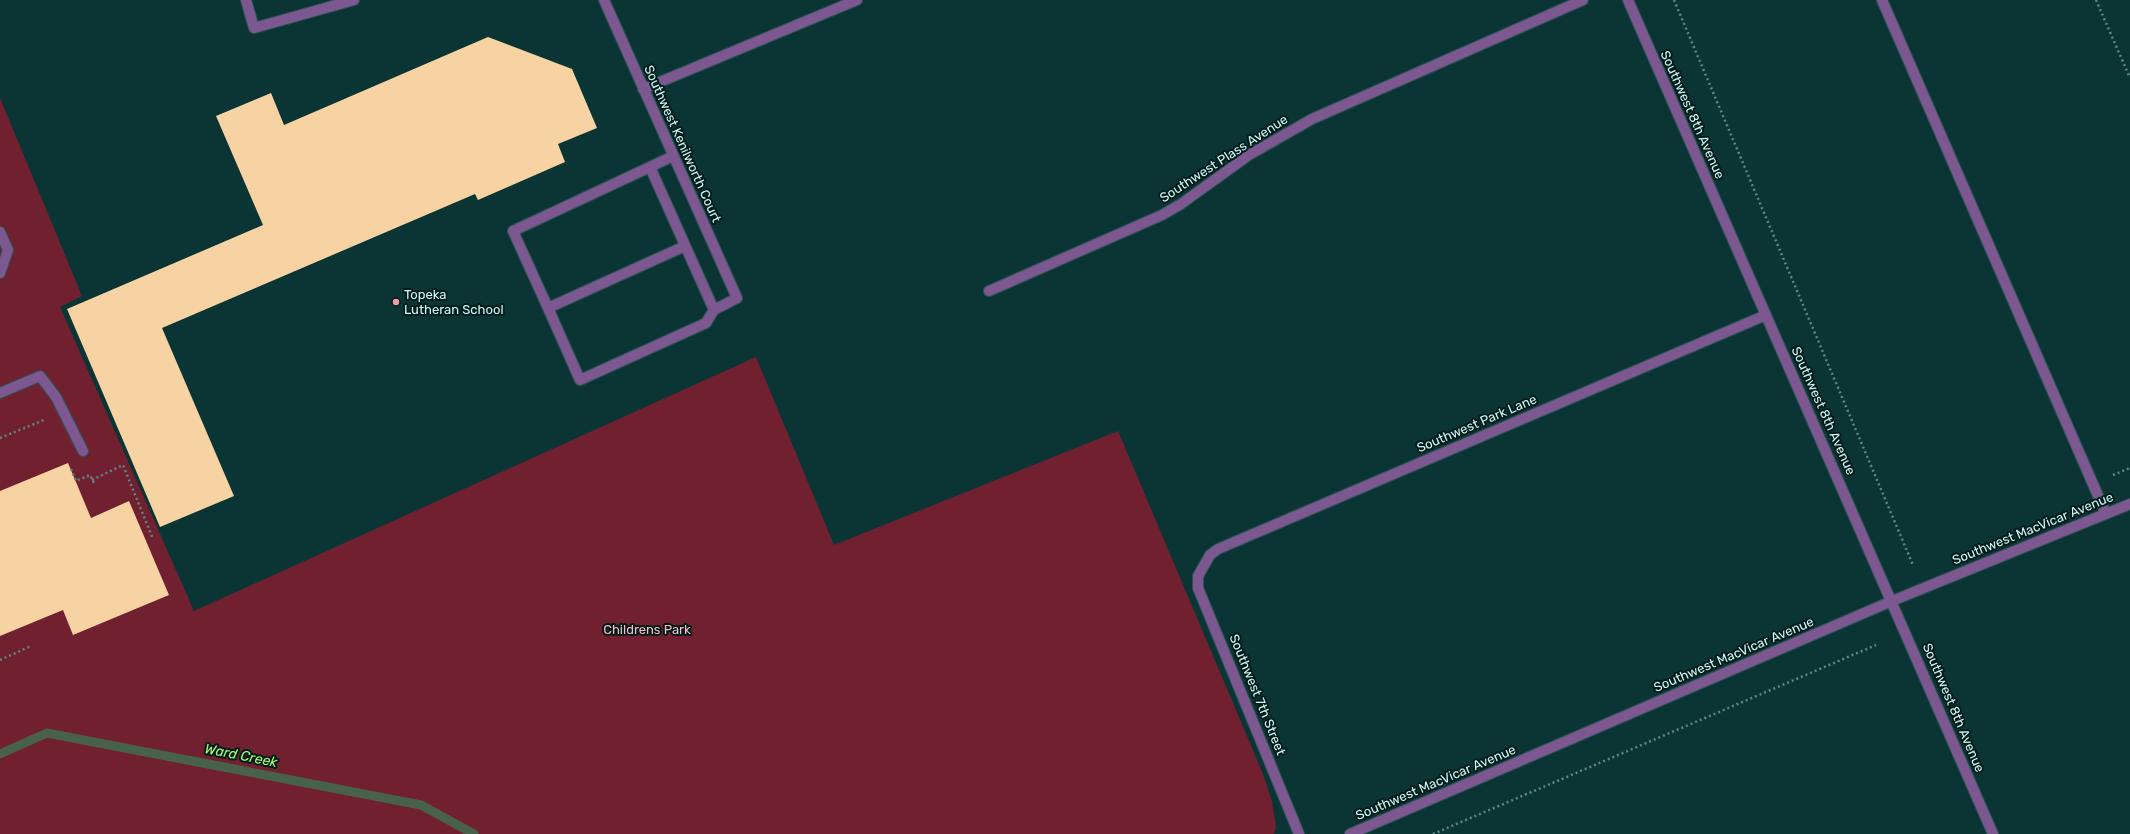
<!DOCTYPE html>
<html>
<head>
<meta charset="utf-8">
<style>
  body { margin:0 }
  canvas { display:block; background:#0b3535 }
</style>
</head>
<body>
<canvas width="2130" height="834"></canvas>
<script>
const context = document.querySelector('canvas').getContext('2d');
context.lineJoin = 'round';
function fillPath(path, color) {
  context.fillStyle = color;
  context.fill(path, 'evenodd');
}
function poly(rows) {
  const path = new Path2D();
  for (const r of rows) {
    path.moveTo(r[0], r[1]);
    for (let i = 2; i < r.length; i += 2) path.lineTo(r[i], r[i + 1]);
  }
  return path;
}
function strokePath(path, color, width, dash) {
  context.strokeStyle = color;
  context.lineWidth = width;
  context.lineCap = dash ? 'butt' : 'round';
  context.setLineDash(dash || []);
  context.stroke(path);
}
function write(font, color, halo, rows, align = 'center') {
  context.font = font + ' Rubik,sans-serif';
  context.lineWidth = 4;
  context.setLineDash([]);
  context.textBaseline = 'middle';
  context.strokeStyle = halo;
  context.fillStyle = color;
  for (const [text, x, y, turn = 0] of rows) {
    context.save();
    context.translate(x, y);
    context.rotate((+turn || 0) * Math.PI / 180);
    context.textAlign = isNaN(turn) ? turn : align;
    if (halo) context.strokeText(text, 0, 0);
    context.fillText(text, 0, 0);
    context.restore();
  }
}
const green = poly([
  [0,98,82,296,60,307,194,611,756,357,834,545,1118,431,1263,774,1272,801,1276,827,1274,834,0,834]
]);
const stream = poly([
  [0,754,47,733,421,805,474,834]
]);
const building = poly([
  [488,37,572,69,597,128,558,144,565,162,478,200,475,194,162,328,234,496,160,527,67,309,263,225,216,116,271,93,284,125],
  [68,463,91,518,129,501,169,595,73,635,63,610,0,636,0,491]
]);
const path = poly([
  [1674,0,1913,565],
  [2096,0,2130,78],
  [0,438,44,420],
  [71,469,76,481,90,475,95,485],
  [2113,475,2130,468],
  [92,480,123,465,153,539],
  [0,660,31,646],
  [1433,834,1876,645]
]);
const service = poly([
  [246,0,254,28,354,0],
  [1882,0,2106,514],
  [673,156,650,167,714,310,737,298],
  [0,232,8,250,0,273],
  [685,246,548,308,580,380,706,323,714,310],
  [548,308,513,231,650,167],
  [0,393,40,376,56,397,83,451]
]);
const minor = poly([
  [604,0,737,298],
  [643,89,857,0],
  [989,291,1162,215,1181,204,1249,155,1312,119,1583,0],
  [1299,834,1198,588,1198,576,1210,555,1218,549,1766,315]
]);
const tertiary = poly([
  [1628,0,1993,834],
  [1350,834,1892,601,2130,504]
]);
const markers = [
  [396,302,4,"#f49aa3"]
];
const streetNames = [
  ["Southwest 8th Avenue",1692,115,66],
  ["Southwest Kenilworth Court",682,144,66],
  ["Southwest Plass Avenue",1224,159,-33],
  ["Southwest 8th Avenue",1823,411,66],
  ["Southwest Park Lane",1477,424,-23],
  ["Southwest MacVicar Avenue",2033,529,-22],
  ["Southwest MacVicar Avenue",1734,655,-23],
  ["Southwest 7th Street",1257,695,68],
  ["Southwest 8th Avenue",1953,708,67],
  ["Southwest MacVicar Avenue",1436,783,-23]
];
const poiNames = [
  ["Topeka",404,295],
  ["Lutheran School",404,310]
];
const parkNames = [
  ["Childrens Park",647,630]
];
const waterNames = [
  ["Ward Creek",241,756,11]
];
fillPath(green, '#70202f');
strokePath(stream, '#48614a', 9);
fillPath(building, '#f7d2a2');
strokePath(service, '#2b5454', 12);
strokePath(minor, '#2b5454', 12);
strokePath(tertiary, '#2b5454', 12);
strokePath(path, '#5e8686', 2.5, [2, 3]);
strokePath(service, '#7d5790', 10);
strokePath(minor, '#7d5790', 10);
strokePath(tertiary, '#7d5790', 10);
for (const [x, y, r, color] of markers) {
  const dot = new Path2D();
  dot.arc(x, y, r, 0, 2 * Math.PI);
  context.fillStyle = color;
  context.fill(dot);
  strokePath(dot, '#001c1b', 1.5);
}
write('13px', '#d1f6f5', '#001c1b', streetNames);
write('13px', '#d1f6f5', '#001c1b', poiNames, 'left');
write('13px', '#fdbcc1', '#001c1b', parkNames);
write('italic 14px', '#aaf970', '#001c1b', waterNames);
</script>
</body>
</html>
